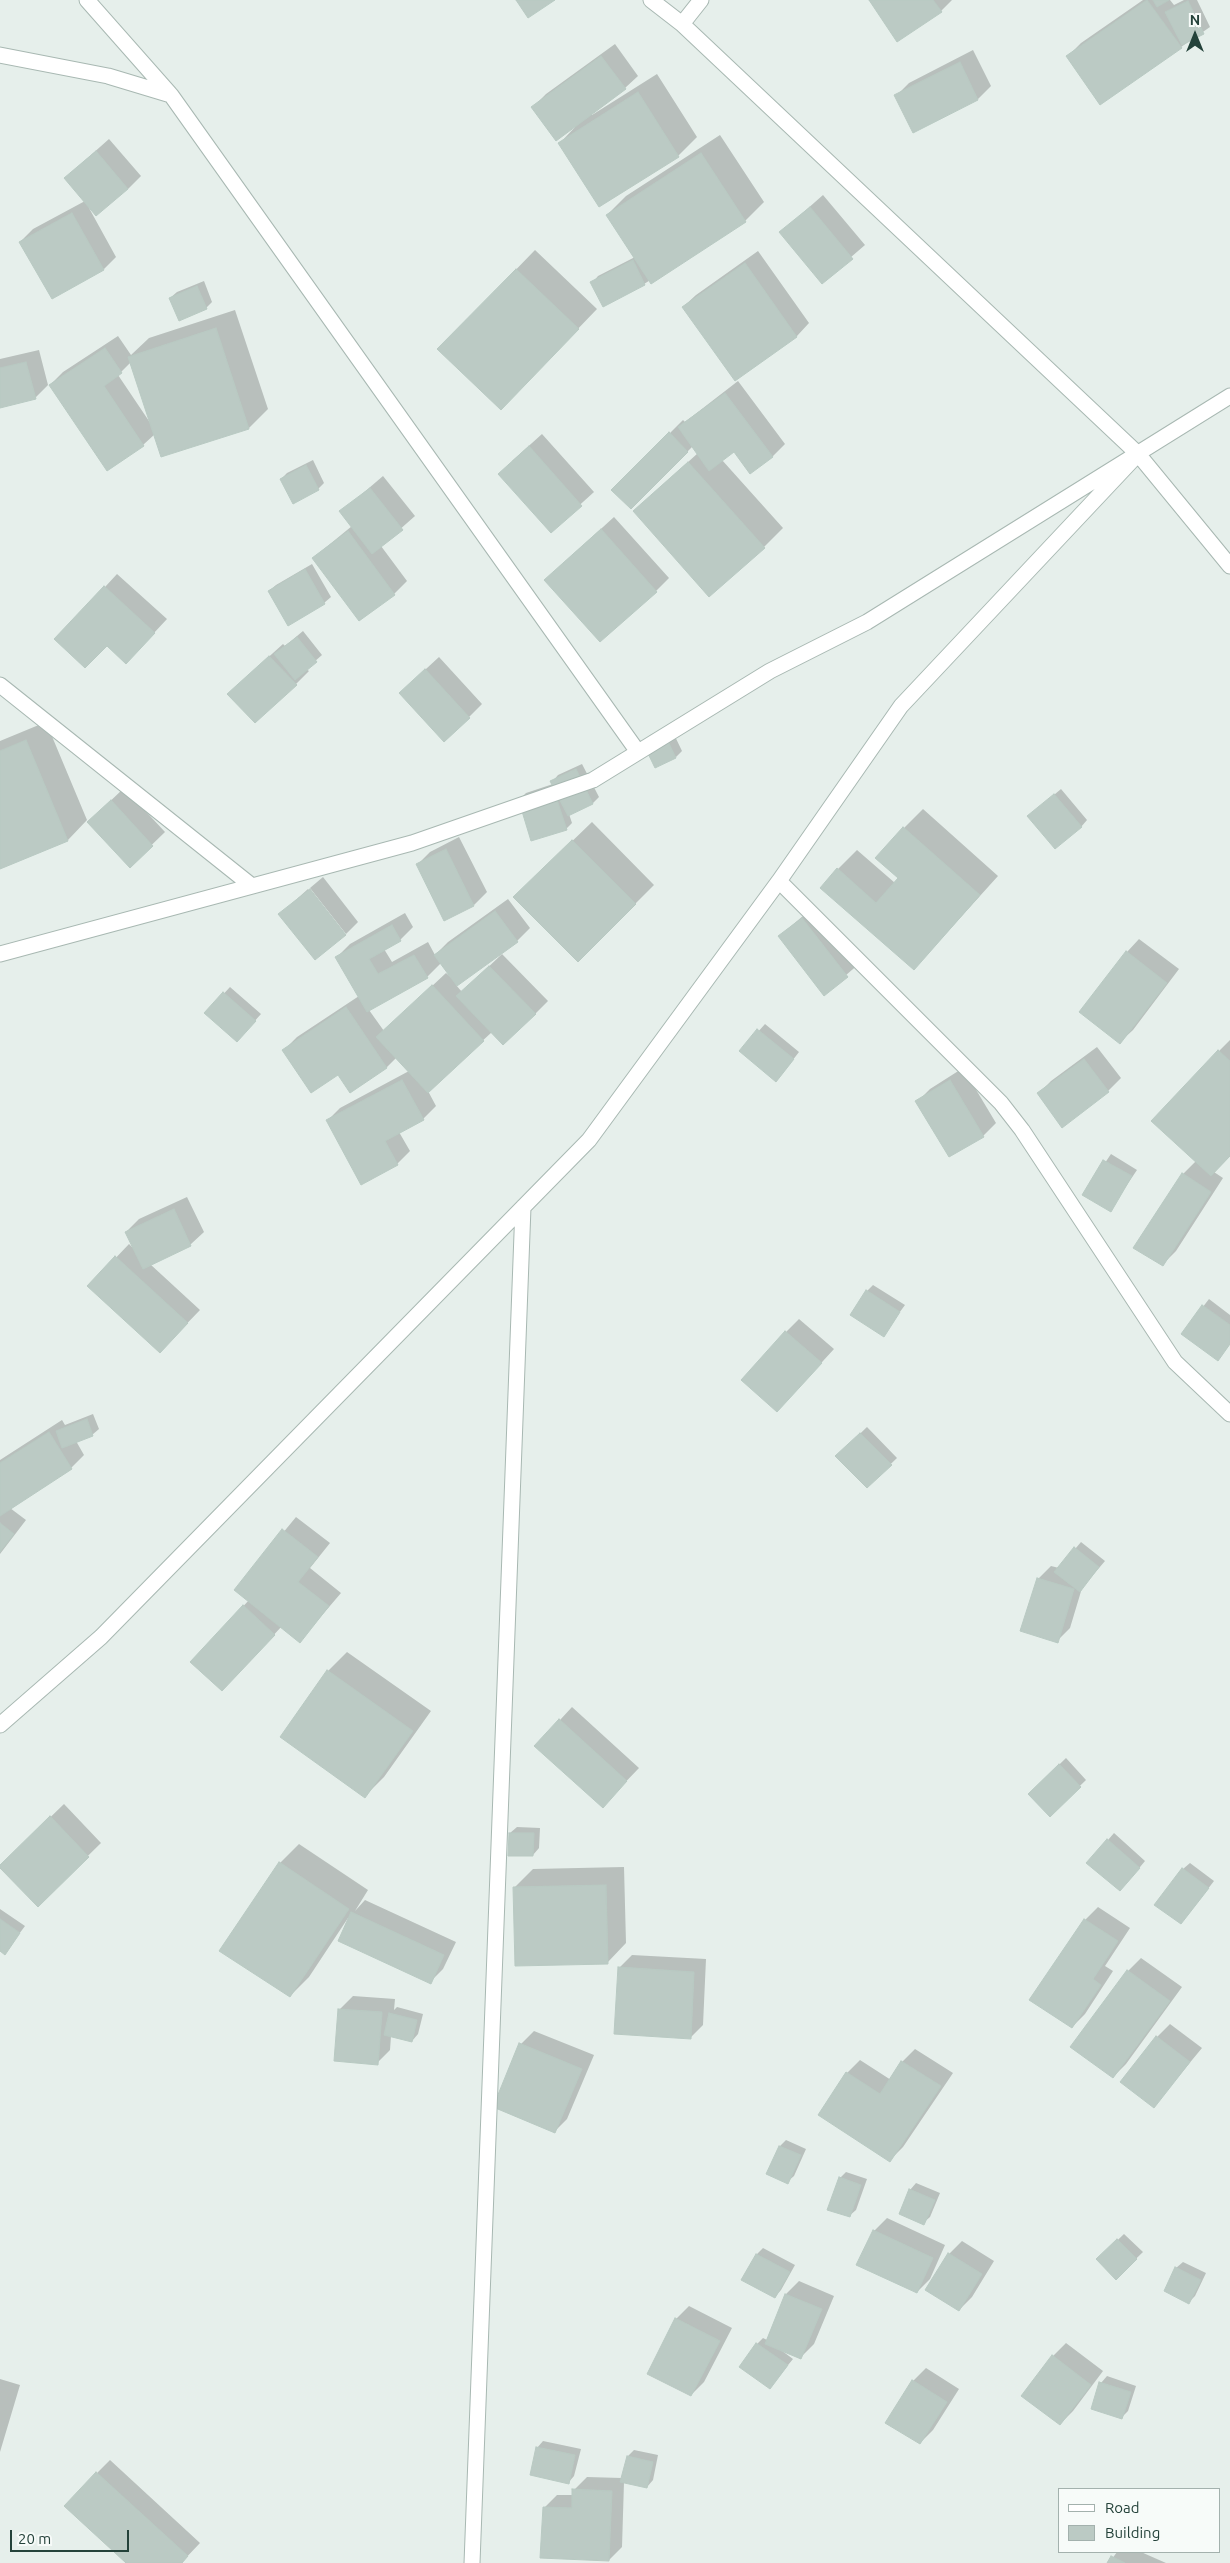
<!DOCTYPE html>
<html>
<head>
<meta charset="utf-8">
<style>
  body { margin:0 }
  #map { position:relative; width:1230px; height:2563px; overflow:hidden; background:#e6efeb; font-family:Ubuntu,sans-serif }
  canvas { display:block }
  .legend { position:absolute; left:1058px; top:2488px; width:162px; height:65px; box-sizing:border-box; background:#f7fbf9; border:1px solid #a3b1ad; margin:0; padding:6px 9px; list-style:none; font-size:15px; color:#24423a }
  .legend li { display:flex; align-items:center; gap:10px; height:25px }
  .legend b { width:25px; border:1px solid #a3b1ad }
  .north { position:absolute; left:1170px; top:10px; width:50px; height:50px; -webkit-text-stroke:4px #f7fbf9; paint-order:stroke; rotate:0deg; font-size:14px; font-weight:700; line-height:20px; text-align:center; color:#24423a }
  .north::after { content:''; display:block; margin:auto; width:18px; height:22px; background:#24423a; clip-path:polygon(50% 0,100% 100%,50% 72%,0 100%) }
  .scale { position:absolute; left:10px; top:2530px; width:119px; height:22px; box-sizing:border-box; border:2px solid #24423a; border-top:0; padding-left:6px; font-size:15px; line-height:18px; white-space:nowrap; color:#24423a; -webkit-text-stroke:4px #f7fbf9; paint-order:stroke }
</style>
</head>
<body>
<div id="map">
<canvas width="1230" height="2563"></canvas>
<ul class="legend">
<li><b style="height:6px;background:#fff"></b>Road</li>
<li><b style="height:14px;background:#bbcac4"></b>Building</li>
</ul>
<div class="north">N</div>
<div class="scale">20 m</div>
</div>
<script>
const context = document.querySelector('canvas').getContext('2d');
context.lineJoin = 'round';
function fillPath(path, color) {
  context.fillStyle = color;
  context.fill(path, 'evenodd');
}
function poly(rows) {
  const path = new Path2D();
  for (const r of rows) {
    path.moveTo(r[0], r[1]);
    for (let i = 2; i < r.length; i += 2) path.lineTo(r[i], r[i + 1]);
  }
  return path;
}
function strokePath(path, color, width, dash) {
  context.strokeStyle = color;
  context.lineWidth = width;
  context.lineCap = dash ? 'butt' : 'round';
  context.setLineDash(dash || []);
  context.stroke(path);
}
const shadow = poly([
  [871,0,952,0,941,11],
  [1143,0,1170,0,1174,5,1184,0,1197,0,1210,27,1100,103,1068,56,1081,43],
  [615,44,638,76,625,88,591,113,592,115,657,74,697,137,678,156,600,206,560,143,576,126,533,107,546,94],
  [973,50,991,86,978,99,914,131,896,96,909,83],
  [720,135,764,202,745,221,644,284,592,283,598,276,635,257,607,215,626,196],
  [109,139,141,176,128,189,89,208,116,257,104,269,20,242,33,229,85,201,65,178],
  [823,195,865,245,822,282,781,232],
  [535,250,597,309,520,389,439,349],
  [758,251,809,323,797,336,735,379,683,307,696,295],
  [204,281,212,302,206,308,170,298,177,292],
  [235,310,268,409,249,428,162,456,155,434,143,445,50,385,63,372,118,336,131,355,149,338],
  [131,362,151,424,118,375],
  [39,350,48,385,35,398,0,406,0,359],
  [738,381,785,444,772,457,734,450,722,460,783,528,764,547,634,511,698,453,693,446,631,508,613,490,683,420,685,422],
  [542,434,594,492,551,531,512,461],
  [313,460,324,483,318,489,281,479,287,473],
  [383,476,415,516,381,546,407,581,394,594,360,620,313,558,352,526,341,512],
  [614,517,669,578,656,591,559,567],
  [312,564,331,597,324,603,269,591,276,585],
  [117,574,167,619,139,649,107,644,105,587],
  [303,631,322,655,306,669,309,671,296,684,242,681,283,644,285,646],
  [439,657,482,704,469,717,414,680],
  [46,722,87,820,68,840,0,868,0,741],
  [670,726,682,751,676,757,644,741,650,735],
  [582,764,599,797,593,803,569,814,572,823,566,829,520,799,526,793,553,784,552,782,558,775],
  [124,788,165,832,130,866,102,809],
  [1061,789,1087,820,1081,827,1029,816],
  [923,809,998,876,914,969,838,869,857,850,895,883,900,878,904,828],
  [592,822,654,885,578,961,534,878],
  [459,837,487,892,474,905,417,865,430,852],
  [323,877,358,922,346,934,310,888],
  [308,889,344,935,280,914],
  [508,899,530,928,517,941,456,985,462,992,502,954,548,1001,535,1014,492,1032,428,1091,436,1106,423,1119,399,1132,410,1151,397,1164,327,1121,340,1108,409,1071,397,1057,387,1067,338,1073,284,1050,297,1037,359,996,337,957,350,944,405,913,413,927,400,940,384,949,392,962,428,942,435,955,448,942],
  [441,963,452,978,446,973,384,1031,369,1010,427,977],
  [815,906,860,963,824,994,779,936],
  [1139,939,1179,969,1133,1030,1120,1042,1127,952],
  [230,987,261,1014,243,1034,206,1013],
  [765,1024,799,1052,782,1074,741,1051],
  [1230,1040,1230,1156,1214,1172,1223,1178,1176,1251,1163,1264,1183,1174,1196,1161,1219,1051],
  [1097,1047,1121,1078,1108,1091,1062,1126,1038,1094,1051,1081],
  [963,1068,996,1123,983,1136,917,1102,930,1089],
  [1111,1154,1137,1170,1110,1210,1084,1194],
  [187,1197,204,1232,191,1244,150,1264,200,1310,173,1338,89,1286,129,1244,134,1249,126,1232,139,1219],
  [873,1285,905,1305,883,1335,867,1291],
  [1209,1299,1230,1315,1230,1344,1218,1359,1182,1334],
  [799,1319,834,1349,790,1397,786,1332],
  [93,1414,99,1429,92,1435,76,1441,84,1455,71,1468,10,1508,26,1520,0,1554,0,1460,62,1420,65,1425],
  [867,1427,897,1458,867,1487,837,1456],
  [296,1517,330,1543,310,1568,341,1593,300,1641,282,1626,235,1677,192,1662,249,1600,236,1590],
  [1081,1542,1105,1561,1082,1588,1070,1628,1057,1641,1038,1579,1051,1566,1059,1568],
  [347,1652,431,1711,384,1777,365,1796,328,1671],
  [572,1707,639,1768,615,1793,560,1720],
  [1066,1758,1086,1780,1050,1815,1029,1794],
  [64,1804,101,1843,38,1905,0,1866],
  [517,1827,540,1828,539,1848,533,1855,510,1833],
  [1114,1833,1145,1861,1126,1884,1108,1840],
  [299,1844,368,1890,355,1911,365,1900,456,1942,443,1969,430,1982,348,1918,309,1977,290,1996,280,1863],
  [1190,1863,1214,1881,1187,1916,1183,1869],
  [624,1867,626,1943,607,1963,514,1888,533,1869],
  [1098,1907,1130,1928,1105,1966,1113,1971,1085,2014,1072,2027,1031,2000,1085,1920],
  [0,1909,25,1926,5,1953,0,1950],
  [632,1955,706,1959,703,2025,690,2038,619,1968],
  [1141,1958,1182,1987,1126,2064,1113,2077,1072,2047,1128,1971],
  [353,1996,395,1999,394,2010,397,2007,423,2014,418,2034,412,2041,391,2036,390,2050,377,2063,340,2009],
  [1170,2024,1202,2048,1154,2106,1157,2037],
  [534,2031,594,2055,567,2119,554,2132,494,2107,521,2044],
  [915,2049,953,2073,903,2147,890,2160,847,2073,860,2060,891,2080,902,2062],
  [786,2140,806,2149,794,2176,787,2182,768,2173,780,2146],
  [846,2172,867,2179,856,2210,849,2216,840,2178],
  [916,2183,940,2193,930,2217,923,2223,910,2190],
  [887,2218,945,2245,930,2279,917,2292,874,2231],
  [1124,2234,1143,2252,1116,2278,1098,2259],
  [962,2241,994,2261,972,2297,959,2310,927,2290,949,2254],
  [763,2248,795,2265,781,2290,775,2297,743,2279,757,2254],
  [1183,2262,1206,2273,1195,2296,1189,2302,1176,2268],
  [799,2281,834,2296,814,2344,801,2357,781,2350,793,2359,770,2387,757,2344,763,2338,767,2340,786,2294],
  [689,2306,732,2328,704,2382,691,2395,676,2319],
  [1066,2343,1103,2371,1073,2411,1060,2424,1053,2356],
  [926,2368,959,2389,933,2430,920,2443,913,2381],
  [1107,2376,1136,2386,1128,2411,1122,2417,1101,2383],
  [0,2379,20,2385,0,2452],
  [543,2441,581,2449,574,2476,568,2483,537,2448],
  [634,2450,658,2455,653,2480,647,2487,624,2482,622,2547,609,2560,544,2508,557,2495,573,2495,574,2490,587,2477,622,2478,628,2456],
  [110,2460,200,2543,181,2563,128,2563,97,2473],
  [1117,2552,1141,2552,1166,2563,1109,2563]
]);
const building = poly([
  [516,0,555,0,528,18,516,0],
  [869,0,933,0,942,12,897,42,869,0],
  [1147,0,1182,48,1100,105,1066,56,1147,0],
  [1153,0,1169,0,1157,7,1153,0],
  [1188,1,1204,34,1182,45,1165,12,1188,1],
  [601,56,626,89,556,141,531,107,601,56],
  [960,62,978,100,913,133,894,95,960,62],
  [638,92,679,157,599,207,558,143,638,92],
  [96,151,128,189,96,216,64,178,96,151],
  [701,153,746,222,651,284,606,215,701,153],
  [810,207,853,259,822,284,779,232,810,207],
  [72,213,104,270,52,299,19,242,72,213],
  [633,260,645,285,603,307,590,282,633,260],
  [745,263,797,337,735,381,682,307,745,263],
  [516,269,579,329,501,410,437,349,516,269],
  [197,286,207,309,179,321,169,298,197,286],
  [216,328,249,429,161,457,128,357,216,328],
  [105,348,122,373,104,386,144,446,107,471,49,385,105,348],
  [26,362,36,399,0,408,0,368,26,362],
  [725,393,773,457,750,474,734,452,709,471,678,427,725,393],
  [669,432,688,452,631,509,611,490,669,432],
  [529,446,582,506,551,533,498,474,529,446],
  [688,462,765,548,709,597,633,511,688,462],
  [306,465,319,490,293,504,280,479,306,465],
  [370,488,403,530,372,554,339,511,370,488],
  [601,529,657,592,600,642,544,580,601,529],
  [348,531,395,595,359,621,312,558,348,531],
  [305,569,325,604,288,626,268,591,305,569],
  [104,586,155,633,126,664,107,646,85,668,54,639,104,586],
  [297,637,317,662,295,680,274,654,297,637],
  [269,656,297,685,255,723,227,694,269,656],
  [425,669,470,718,444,742,399,693,425,669],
  [663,731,676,758,655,768,642,741,663,731],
  [26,740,68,841,0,869,0,751,26,740],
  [576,769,593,804,568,816,550,781,576,769],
  [553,788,567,830,531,841,518,798,553,788],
  [1054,794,1082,827,1055,849,1027,816,1054,794],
  [111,800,153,846,130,868,87,822,111,800],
  [903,827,980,895,914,970,820,888,837,868,876,903,898,878,875,858,903,827],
  [572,840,636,904,578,962,513,897,572,840],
  [446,849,474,906,444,921,416,864,446,849],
  [310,889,346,935,315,960,278,914,310,889],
  [495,911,518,942,457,986,434,955,495,911],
  [802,918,848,977,824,996,778,936,802,918],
  [392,925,401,941,369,959,378,974,414,955,428,978,367,1012,335,957,392,925],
  [1126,951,1167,983,1120,1044,1079,1012,1126,951],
  [489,966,536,1014,503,1045,456,996,489,966],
  [432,985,484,1041,428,1093,376,1037,432,985],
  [223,992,256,1021,237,1042,204,1013,223,992],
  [346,1007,387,1068,350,1093,338,1075,311,1093,282,1050,346,1007],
  [757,1029,794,1059,776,1082,739,1051,757,1029],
  [1218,1050,1230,1061,1230,1156,1211,1176,1151,1121,1218,1050],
  [1084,1059,1109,1092,1062,1128,1037,1093,1084,1059],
  [402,1080,424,1120,385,1141,398,1165,361,1185,326,1120,402,1080],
  [950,1080,984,1137,949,1157,915,1101,950,1080],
  [1103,1160,1132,1176,1111,1212,1082,1195,1103,1160],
  [1182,1173,1211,1192,1163,1266,1133,1248,1182,1173],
  [174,1209,191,1246,143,1269,125,1232,174,1209],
  [115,1256,188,1323,160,1353,87,1286,115,1256],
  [866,1290,900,1312,884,1337,850,1315,866,1290],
  [1202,1305,1230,1325,1230,1344,1218,1361,1181,1334,1202,1305],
  [785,1331,822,1363,777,1412,741,1380,785,1331],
  [87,1419,93,1436,62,1448,56,1431,87,1419],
  [49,1432,72,1469,0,1516,0,1463,49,1432],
  [860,1433,892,1465,867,1488,835,1456,860,1433],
  [0,1523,14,1534,0,1552,0,1523],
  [282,1529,318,1557,298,1582,329,1606,300,1643,234,1590,282,1529],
  [1074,1547,1099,1567,1080,1592,1054,1572,1074,1547],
  [1037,1578,1074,1589,1058,1643,1020,1631,1037,1578],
  [243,1605,275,1635,222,1691,190,1662,243,1605],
  [327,1670,413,1731,365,1798,280,1737,327,1670],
  [559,1719,627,1781,603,1808,534,1746,559,1719],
  [1059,1764,1081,1787,1050,1817,1028,1794,1059,1764],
  [50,1816,89,1857,38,1907,0,1868,0,1865,50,1816],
  [509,1833,534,1833,533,1856,508,1856,509,1833],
  [1107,1839,1140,1868,1120,1891,1086,1863,1107,1839],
  [279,1862,349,1909,290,1997,219,1951,279,1862],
  [1182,1868,1209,1888,1181,1924,1154,1905,1182,1868],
  [606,1885,608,1964,515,1966,513,1887,606,1885],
  [351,1912,444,1955,431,1984,338,1941,351,1912],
  [0,1919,20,1933,5,1955,0,1951,0,1919],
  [1084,1919,1118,1941,1093,1979,1101,1985,1072,2028,1029,2000,1084,1919],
  [618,1967,694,1972,691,2039,614,2034,618,1967],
  [1127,1970,1170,2001,1113,2078,1070,2047,1127,1970],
  [338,2009,382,2012,378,2065,334,2061,338,2009],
  [389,2013,417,2020,412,2042,384,2035,389,2013],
  [1156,2036,1190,2062,1154,2108,1120,2082,1156,2036],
  [519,2043,582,2069,555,2133,493,2107,519,2043],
  [901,2061,941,2086,890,2162,818,2115,846,2072,880,2094,901,2061],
  [779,2146,801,2155,788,2184,766,2174,779,2146],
  [839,2177,861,2185,850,2217,827,2210,839,2177],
  [909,2189,935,2200,924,2225,899,2214,909,2189],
  [873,2230,933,2258,917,2293,856,2265,873,2230],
  [1117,2239,1137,2259,1116,2280,1096,2259,1117,2239],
  [948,2253,982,2274,959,2311,925,2290,948,2253],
  [756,2254,790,2272,775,2298,741,2280,756,2254],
  [1175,2267,1201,2280,1189,2304,1164,2291,1175,2267],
  [785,2294,822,2309,801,2359,765,2344,785,2294],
  [675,2318,720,2341,691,2396,647,2374,675,2318],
  [756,2343,788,2365,770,2389,739,2367,756,2343],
  [1052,2355,1091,2385,1060,2425,1021,2396,1052,2355],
  [912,2380,947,2402,920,2444,885,2423,912,2380],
  [1099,2382,1131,2392,1122,2419,1091,2409,1099,2382],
  [536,2447,575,2455,569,2484,530,2475,536,2447],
  [627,2456,653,2462,647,2488,620,2482,627,2456],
  [96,2472,188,2556,182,2563,126,2563,64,2506,96,2472],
  [572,2489,612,2491,609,2561,540,2558,543,2507,572,2508,572,2489],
  [1111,2556,1125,2563,1107,2563,1111,2556]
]);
const minor = poly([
  [87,0,170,94],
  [651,0,682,24,1138,454,1230,566],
  [682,24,701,0],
  [0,55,108,76,171,95,638,752],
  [0,685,252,886],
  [779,881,1001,1103,1022,1130,1175,1362,1230,1414],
  [0,954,412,843,593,780,770,671,867,622,1230,396],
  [0,1725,101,1637,589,1140,779,881,901,706,1138,454],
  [472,2563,523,1207]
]);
fillPath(shadow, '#0003');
fillPath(building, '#bbcac4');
strokePath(building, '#b8c9c2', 1);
strokePath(minor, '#a8b8b2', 17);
strokePath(minor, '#fff', 15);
</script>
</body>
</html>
